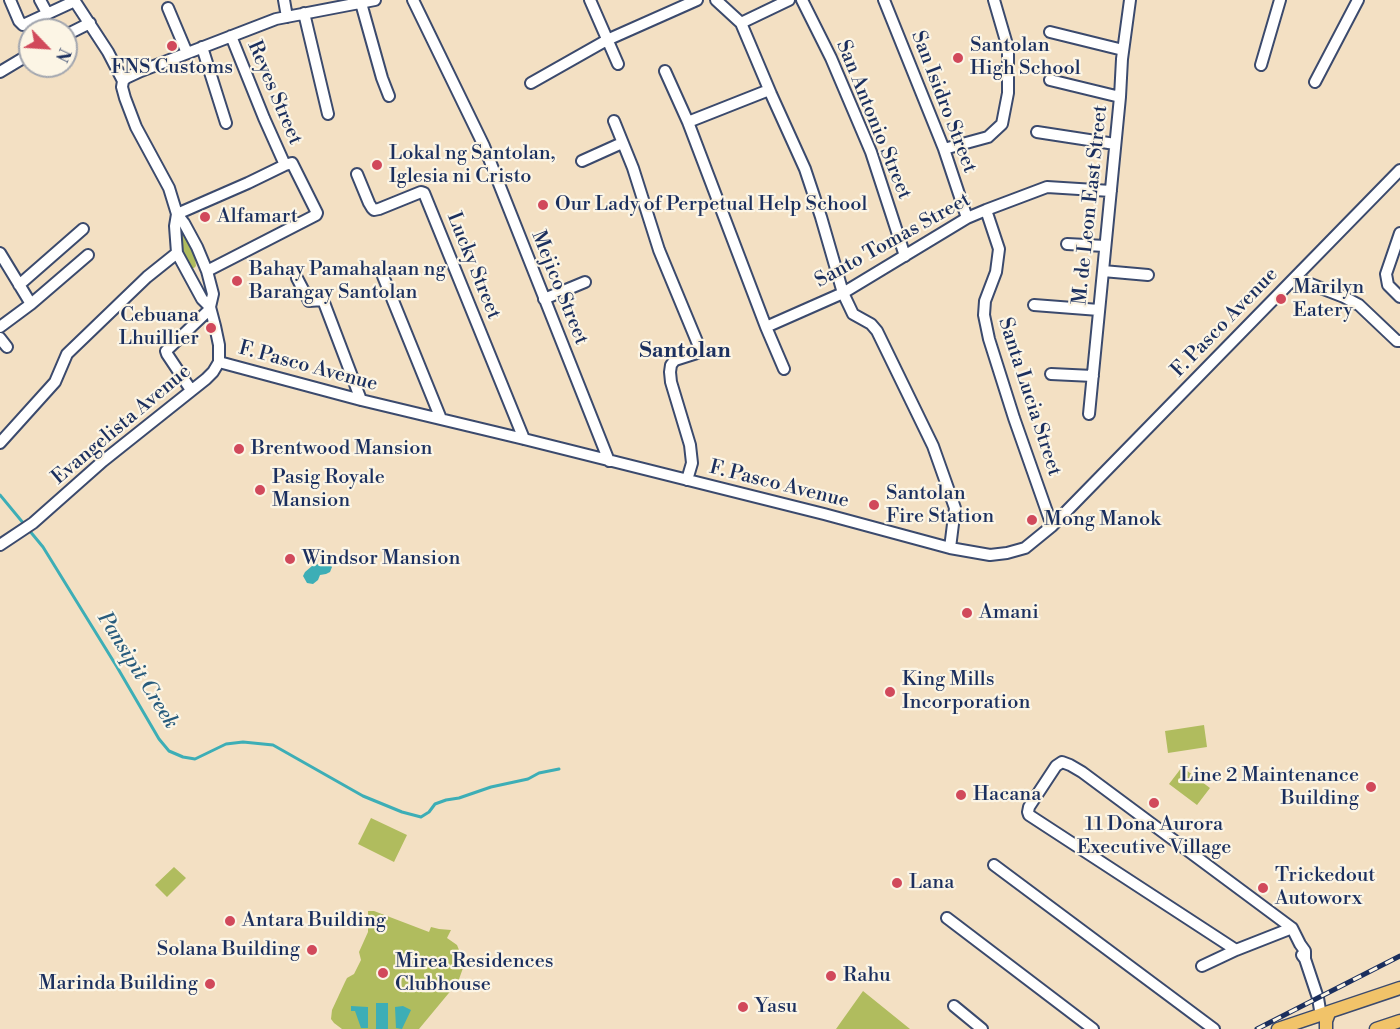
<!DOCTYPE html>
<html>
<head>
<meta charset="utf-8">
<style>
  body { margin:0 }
  #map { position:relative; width:1400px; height:1029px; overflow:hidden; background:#f3e0c3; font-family:"Libre Bodoni",serif }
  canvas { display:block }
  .north { position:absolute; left:18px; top:18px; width:60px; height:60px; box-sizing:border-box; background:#fcf5e5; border:2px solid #a2a6af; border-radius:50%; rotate:115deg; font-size:16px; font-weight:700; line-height:24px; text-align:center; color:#1b2f5e }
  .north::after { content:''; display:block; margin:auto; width:21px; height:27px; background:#d1495b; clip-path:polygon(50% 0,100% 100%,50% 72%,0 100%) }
</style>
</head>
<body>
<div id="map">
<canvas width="1400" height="1029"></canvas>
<div class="north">N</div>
</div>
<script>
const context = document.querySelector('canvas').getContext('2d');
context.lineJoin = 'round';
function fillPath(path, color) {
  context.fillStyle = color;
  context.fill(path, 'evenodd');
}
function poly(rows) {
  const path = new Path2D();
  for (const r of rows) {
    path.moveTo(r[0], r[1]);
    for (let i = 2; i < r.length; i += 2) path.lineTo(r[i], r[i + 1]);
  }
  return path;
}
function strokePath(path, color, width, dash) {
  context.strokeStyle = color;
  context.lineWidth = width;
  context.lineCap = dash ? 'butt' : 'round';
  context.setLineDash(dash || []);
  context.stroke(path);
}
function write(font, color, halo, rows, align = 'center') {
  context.font = font + ' "Libre Bodoni",serif';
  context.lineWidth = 4.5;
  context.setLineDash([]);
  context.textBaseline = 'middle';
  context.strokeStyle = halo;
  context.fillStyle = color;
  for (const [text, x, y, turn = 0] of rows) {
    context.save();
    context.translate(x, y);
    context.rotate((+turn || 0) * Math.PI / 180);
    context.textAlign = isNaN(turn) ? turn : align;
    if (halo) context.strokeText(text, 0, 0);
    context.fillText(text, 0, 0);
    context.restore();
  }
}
const green = poly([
  [181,230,184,230,187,233,195,258,196,266,194,268,191,268,184,255,179,241],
  [1204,725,1207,747,1168,753,1165,731],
  [1182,767,1210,788,1197,805,1169,784],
  [371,818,407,835,394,862,358,844],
  [174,867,186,878,167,897,155,885],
  [368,911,374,911,429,932,431,927,439,929,451,930,447,938,457,945,463,960,463,968,458,982,419,1029,342,1029,334,1023,331,1019,332,1010,345,982,347,978,354,974,361,960,359,952,368,932],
  [863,991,910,1029,836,1029]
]);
const water = poly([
  [325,562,330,564,332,567,330,572,326,574,320,575,318,580,313,584,307,583,303,576,305,572,312,566],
  [376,1003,388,1003,388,1029,376,1029],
  [351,1006,368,1007,368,1028,361,1028,355,1011,351,1011],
  [403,1006,411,1010,402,1029,396,1028,395,1007]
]);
const stream = poly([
  [0,495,43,547,117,667,159,739,169,751,183,757,195,759,226,744,243,742,273,745,363,796,402,812,421,817,429,812,435,804,446,800,459,798,491,787,528,779,539,773,559,769]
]);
const minor = poly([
  [10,0,19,21,23,25,75,1],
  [40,0,47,13],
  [74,0,108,52,123,81,122,87,125,98,136,127,169,188,177,214,184,223,197,247,207,271,213,294,210,307],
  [284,0,287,17],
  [413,0,484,146,609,461],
  [590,0,618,64],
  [716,0,741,23,771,94,805,169,821,217,843,293,853,314,871,324,877,331,933,446,955,508,950,548],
  [802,0,831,58,871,152,905,256],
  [884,0,944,149,967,218],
  [361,3,382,78,389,96],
  [168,8,187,53],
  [304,13,328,114],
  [741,23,789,0],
  [1050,32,1123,50],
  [66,35,90,23],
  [231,36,264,118,285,165],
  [202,47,226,123],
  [1261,65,1280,0],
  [665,71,688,122,766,327,784,369],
  [0,72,30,54],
  [1050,80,1120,97],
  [123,81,126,78,141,71,276,19,375,0],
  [1315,82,1358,0],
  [531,83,607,40,697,0],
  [614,121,633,168,659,250,698,344,699,349,697,353,675,360,671,365,670,372,671,382,690,445,692,463,687,480],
  [688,122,769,90],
  [1037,132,1115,144],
  [944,149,988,137,1002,124,1008,93,1008,48,994,0],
  [582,161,622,143],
  [357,174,369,203,372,208,374,210,379,209,421,192,424,193,524,439],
  [986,210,999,249,996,272,985,301,984,315,989,339,1014,418,1052,526],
  [177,214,248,183,285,165,292,163,317,213,316,215,207,271],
  [1400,233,1386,274,1388,285,1400,297],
  [1067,244,1105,246],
  [0,253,31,304],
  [1103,271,1148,275],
  [383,276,441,419],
  [297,278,309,301,323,300,361,400],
  [1295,278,1344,297,1359,305,1397,341,1400,341],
  [19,285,83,229],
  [544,299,585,282],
  [1034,305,1099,310],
  [0,327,31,304,88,255],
  [766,327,843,293,967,218,986,210,1047,187,1111,191],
  [0,338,7,347],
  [219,362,361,400,524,439,824,514,950,548,990,555,1007,553,1025,548,1052,526,1400,170],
  [1051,374,1093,376],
  [191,390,167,354,166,351,210,309],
  [1089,414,1120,97,1122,59,1130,0],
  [0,443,55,382,67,354,147,277,177,253],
  [0,545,33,523,103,461,206,379,213,372,219,362,219,345,215,326,210,307,202,299,177,253,175,226,177,214],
  [994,865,1214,1029],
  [947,918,1093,1029],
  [1236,950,1029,815,1028,812,1029,807,1056,766,1062,762,1070,765,1082,772,1292,928,1300,944,1305,951,1305,959],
  [1302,955,1305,959,1318,998,1321,1016],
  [1202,966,1236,950,1292,928],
  [954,1006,982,1029]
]);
const major = poly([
  [1278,1029,1400,988],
  [1326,1029,1326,1021,1329,1013],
  [1376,1029,1400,1021]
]);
const rail = poly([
  [1257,1029,1400,956]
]);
const markers = [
  [172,46,6,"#d1495b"],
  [958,58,6,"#d1495b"],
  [377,165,6,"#d1495b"],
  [543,205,6,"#d1495b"],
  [205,217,6,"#d1495b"],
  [237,281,6,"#d1495b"],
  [1281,299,6,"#d1495b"],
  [211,328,6,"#d1495b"],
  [239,449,6,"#d1495b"],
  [260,490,6,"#d1495b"],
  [874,505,6,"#d1495b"],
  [1032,520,6,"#d1495b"],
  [290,559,6,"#d1495b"],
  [967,613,6,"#d1495b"],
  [890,692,6,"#d1495b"],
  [1371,787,6,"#d1495b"],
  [961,795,6,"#d1495b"],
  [1154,803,6,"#d1495b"],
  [897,883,6,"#d1495b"],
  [1263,888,6,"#d1495b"],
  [230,921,6,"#d1495b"],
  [312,950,6,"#d1495b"],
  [383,973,6,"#d1495b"],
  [831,976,6,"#d1495b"],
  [210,984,6,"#d1495b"],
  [743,1007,6,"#d1495b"]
];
const poiNames = [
  ["Santolan",970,46],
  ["High School",970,69],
  ["FNS Customs",172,68,"center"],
  ["Lokal ng Santolan,",389,154],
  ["Iglesia ni Cristo",389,177],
  ["Our Lady of Perpetual Help School",555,205],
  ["Alfamart",217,217],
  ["Bahay Pamahalaan ng",249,270],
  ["Barangay Santolan",249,293],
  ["Marilyn",1293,288],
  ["Eatery",1293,311],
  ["Cebuana",199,316,"right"],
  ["Lhuillier",199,339,"right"],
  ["Brentwood Mansion",251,449],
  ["Pasig Royale",272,478],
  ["Mansion",272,501],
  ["Santolan",886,494],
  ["Fire Station",886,517],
  ["Mong Manok",1044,520],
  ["Windsor Mansion",302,559],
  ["Amani",979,613],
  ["King Mills",902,680],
  ["Incorporation",902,703],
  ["Line 2 Maintenance",1359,776,"right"],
  ["Building",1359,799,"right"],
  ["Hacana",973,795],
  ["11 Dona Aurora",1154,825,"center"],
  ["Executive Village",1154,848,"center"],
  ["Trickedout",1275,876],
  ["Autoworx",1275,899],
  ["Lana",909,883],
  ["Antara Building",242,921],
  ["Solana Building",300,950,"right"],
  ["Mirea Residences",395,962],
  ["Clubhouse",395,985],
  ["Rahu",843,976],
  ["Marinda Building",198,984,"right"],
  ["Yasu",755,1007]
];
const streetNames = [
  ["Reyes Street",274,93,67],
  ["San Isidro Street",943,102,69],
  ["San Antonio Street",873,120,68],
  ["M. de Leon East Street",1091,205,-84],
  ["Santo Tomas Street",893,241,-29],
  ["Lucky Street",473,266,68],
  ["Mejico Street",559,288,68],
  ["F. Pasco Avenue",1225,323,-46],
  ["F. Pasco Avenue",308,367,15],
  ["Santa Lucia Street",1029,397,72],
  ["Evangelista Avenue",122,425,-40],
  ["F. Pasco Avenue",779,485,14]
];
const waterNames = [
  ["Pansipit Creek",137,671,58]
];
const quarterNames = [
  ["Santolan",685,352]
];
fillPath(green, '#b0bc5e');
fillPath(water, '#3daeb6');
strokePath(stream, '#3daeb6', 3);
strokePath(minor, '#3b4a6d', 14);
strokePath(major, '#3b4a6d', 15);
strokePath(minor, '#fff', 10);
strokePath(major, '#f1c369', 12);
strokePath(rail, '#1b2f5e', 5);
strokePath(rail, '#fcf5e5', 3, [9]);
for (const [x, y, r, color] of markers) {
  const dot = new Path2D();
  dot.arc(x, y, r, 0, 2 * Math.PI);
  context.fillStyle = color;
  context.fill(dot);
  strokePath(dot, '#fcf5e5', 2);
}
write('20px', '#1b2f5e', '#fcf5e5', poiNames, 'left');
write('20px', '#1b2f5e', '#fcf5e5', streetNames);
write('italic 21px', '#275b7d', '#fcf5e5', waterNames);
write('bold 22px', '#1b2f5e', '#fcf5e5', quarterNames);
</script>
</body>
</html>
